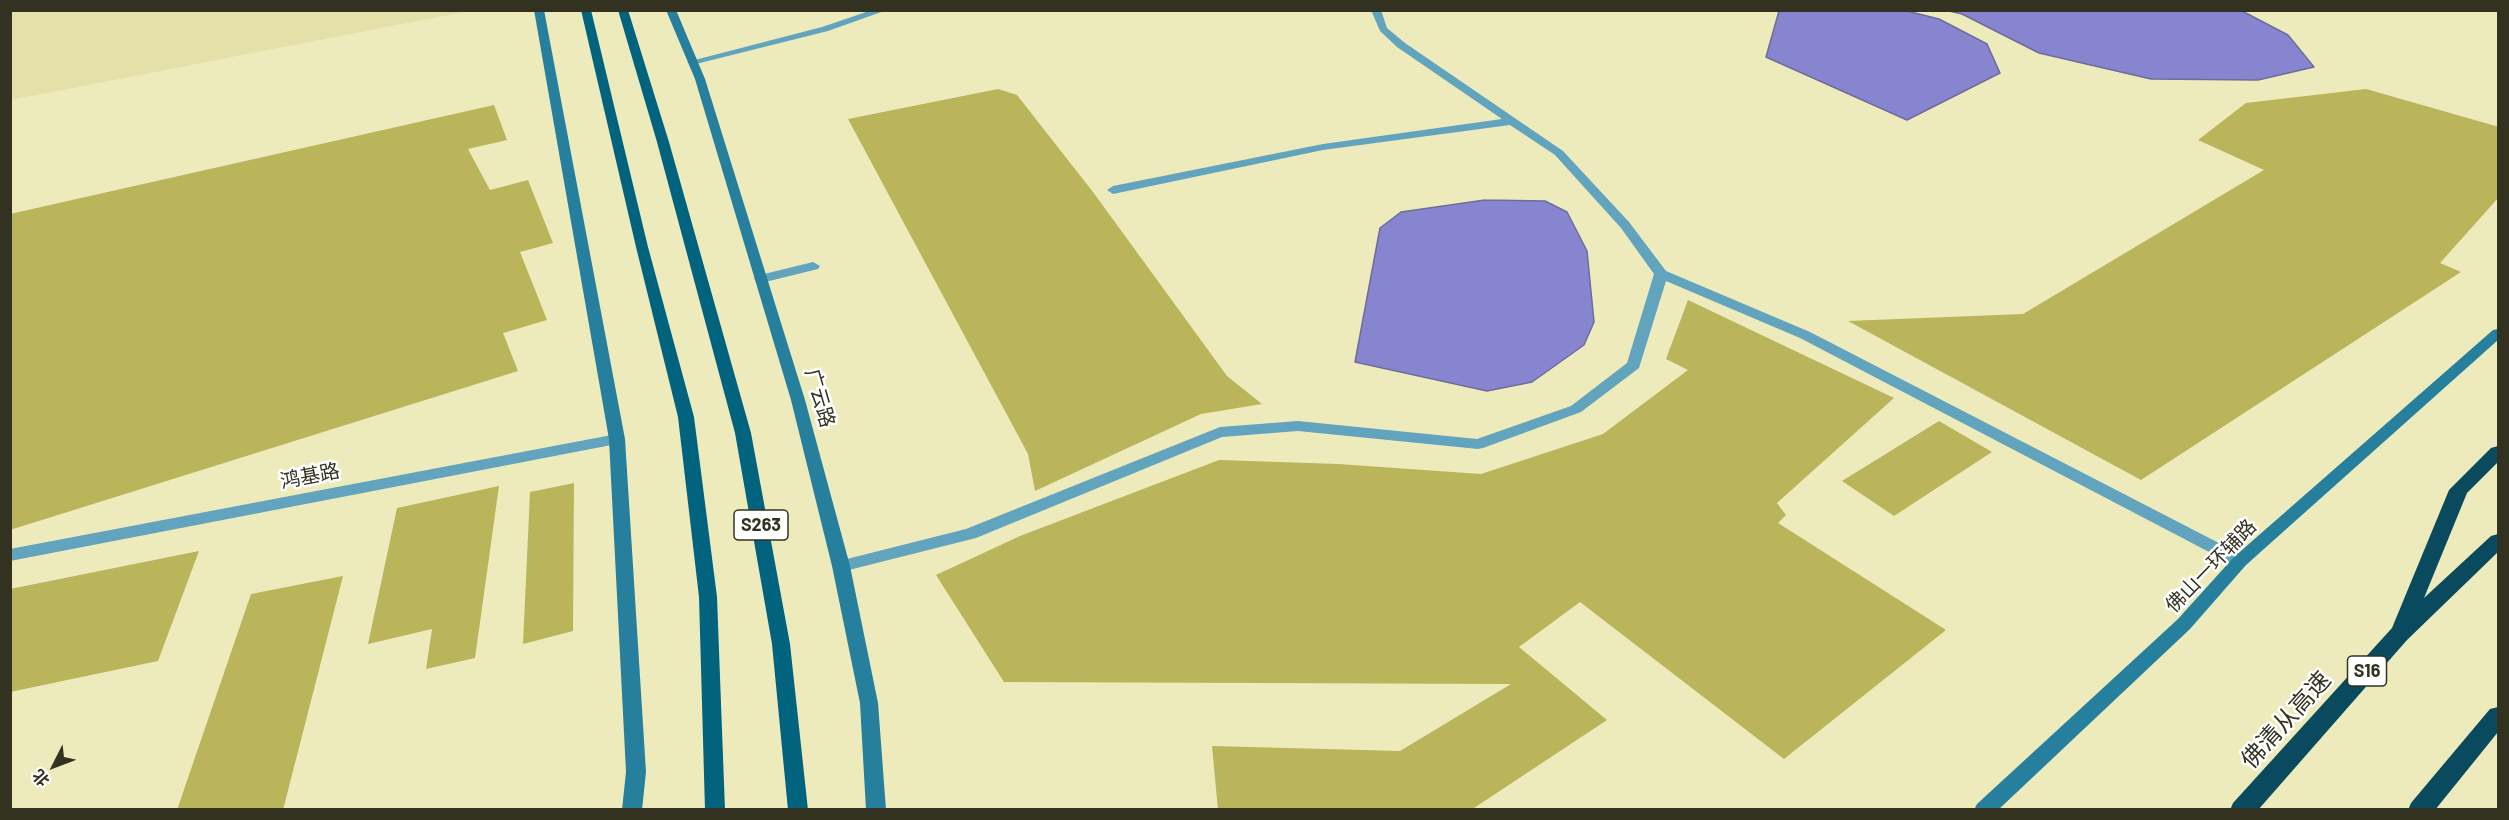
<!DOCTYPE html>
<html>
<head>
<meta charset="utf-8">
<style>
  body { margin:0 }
  #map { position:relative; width:2509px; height:820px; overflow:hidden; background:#edebbc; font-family:Barlow,"Noto Sans SC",sans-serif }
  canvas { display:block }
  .frame { position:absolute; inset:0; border:12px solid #333220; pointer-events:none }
  .north { position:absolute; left:24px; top:736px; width:60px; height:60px; -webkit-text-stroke:4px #fff; paint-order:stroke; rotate:228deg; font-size:16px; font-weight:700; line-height:24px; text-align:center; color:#333220 }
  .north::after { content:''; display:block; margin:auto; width:21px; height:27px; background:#333220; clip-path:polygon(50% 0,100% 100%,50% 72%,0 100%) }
</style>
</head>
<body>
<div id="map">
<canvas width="2509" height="820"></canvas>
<div class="frame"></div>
<div class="north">北</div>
</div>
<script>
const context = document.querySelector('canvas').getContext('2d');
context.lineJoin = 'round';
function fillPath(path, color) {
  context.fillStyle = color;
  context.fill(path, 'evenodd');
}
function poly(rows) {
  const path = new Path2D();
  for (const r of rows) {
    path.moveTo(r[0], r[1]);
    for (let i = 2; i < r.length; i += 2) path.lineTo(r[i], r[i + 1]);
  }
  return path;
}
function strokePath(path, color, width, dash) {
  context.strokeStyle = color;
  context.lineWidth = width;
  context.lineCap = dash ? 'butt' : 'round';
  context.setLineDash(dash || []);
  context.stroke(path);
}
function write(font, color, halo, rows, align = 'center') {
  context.font = font + ' Barlow,"Noto Sans SC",sans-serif';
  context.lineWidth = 5;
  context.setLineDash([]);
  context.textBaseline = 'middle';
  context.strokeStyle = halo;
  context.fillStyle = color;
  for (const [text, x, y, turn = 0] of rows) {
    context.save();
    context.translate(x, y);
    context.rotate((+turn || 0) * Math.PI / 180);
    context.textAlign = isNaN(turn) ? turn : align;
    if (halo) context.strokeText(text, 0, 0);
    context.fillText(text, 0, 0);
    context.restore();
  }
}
const built = poly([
  [11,10,469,10,469,11,11,100]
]);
const water = poly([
  [1779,11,1907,11,1939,19,1987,44,2000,73,1907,120,1766,57,1779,11],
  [1949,11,2242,11,2288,35,2314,67,2258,80,2151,79,2039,53,1962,14,1949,11],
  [1485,200,1545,201,1567,212,1587,251,1594,322,1584,345,1532,382,1487,391,1355,362,1380,228,1401,212,1485,200]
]);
const building = poly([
  [998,89,1017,95,1093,192,1227,376,1262,404,1201,414,1035,491,1028,454,848,119],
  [2366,89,2499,127,2499,197,2440,263,2461,272,2141,480,1848,321,2023,314,2264,170,2198,140,2246,103],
  [494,105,507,140,468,149,490,190,528,180,553,243,520,252,547,320,503,333,518,371,10,530,10,214],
  [1688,300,1894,398,1777,503,1786,515,1778,523,1946,630,1784,759,1580,602,1519,647,1607,720,1471,810,1218,810,1212,746,1400,751,1511,684,1004,682,936,575,1020,536,1219,460,1338,464,1481,474,1603,434,1688,370,1666,359],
  [1939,421,1992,452,1894,516,1842,481],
  [574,483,573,631,523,644,530,492],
  [499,486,475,658,426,669,432,629,368,644,397,508],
  [199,551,158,661,10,692,10,589],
  [343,576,283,810,177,810,251,594]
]);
const minor = poly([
  [872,10,887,10,828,31,692,65,687,62,822,27,872,10],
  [1371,10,1381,10,1387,28,1405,43,1563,151,1629,222,1666,271,1810,332,2246,557,2249,561,2246,565,2234,565,1800,338,1666,281,1639,368,1581,412,1483,448,1478,449,1298,431,1222,437,976,538,841,572,835,570,832,566,835,562,966,529,1220,427,1298,421,1477,439,1571,406,1627,363,1654,274,1621,228,1555,155,1510,125,1323,150,1113,194,1107,190,1113,186,1323,144,1502,119,1397,47,1380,31,1371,10],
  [813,262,820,266,818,269,761,283,754,279,756,276,813,262],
  [617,434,625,439,622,443,10,561,10,549,617,434]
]);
const secondary = poly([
  [534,10,544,10,625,439,646,772,642,810,622,810,626,772,609,439,534,10],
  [666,10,676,10,705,79,805,400,850,566,878,703,886,810,866,810,860,703,832,566,791,400,695,79,666,10],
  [2498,329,2498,340,2246,565,2190,629,1998,810,1974,810,1977,804,2178,619,2234,557,2493,330,2498,329]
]);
const primary = poly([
  [581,10,591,10,648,247,694,417,717,597,725,810,705,810,699,597,678,417,636,247,581,10],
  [618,10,628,10,669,142,751,433,790,644,808,810,788,810,772,644,735,433,657,142,618,10]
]);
const motorway = poly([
  [2498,446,2498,462,2467,493,2424,598,2491,536,2498,534,2498,552,2407,640,2258,810,2230,810,2233,803,2392,628,2449,490,2491,448,2498,446],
  [2498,707,2498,732,2435,810,2408,810,2411,803,2490,709,2498,707]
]);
const shields = [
  [761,525,54],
  [2367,671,39]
];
const shieldNames = [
  ["S263",761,525],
  ["S16",2367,671]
];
const streetNames = [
  ["广云路",820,398,74],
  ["鸿基路",310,476,-11],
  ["佛山一环辅路",2211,566,-46]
];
const nearStreetnames = [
  ["佛清从高速",2286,720,-48]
];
fillPath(built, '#e4e0aa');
fillPath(water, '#8885d0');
strokePath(water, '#6e6c9b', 1.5);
fillPath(building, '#bab45b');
fillPath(minor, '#62a4bd');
fillPath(secondary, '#257f9d');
fillPath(primary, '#02637e');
fillPath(motorway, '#094a5e');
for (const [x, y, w] of shields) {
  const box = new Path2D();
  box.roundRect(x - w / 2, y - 15, w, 30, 4.5);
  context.fillStyle = '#fff';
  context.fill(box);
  strokePath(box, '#333220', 1.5);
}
write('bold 18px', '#333220', null, shieldNames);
write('20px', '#333220', '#fff', streetNames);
write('24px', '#333220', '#fff', nearStreetnames);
</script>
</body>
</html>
